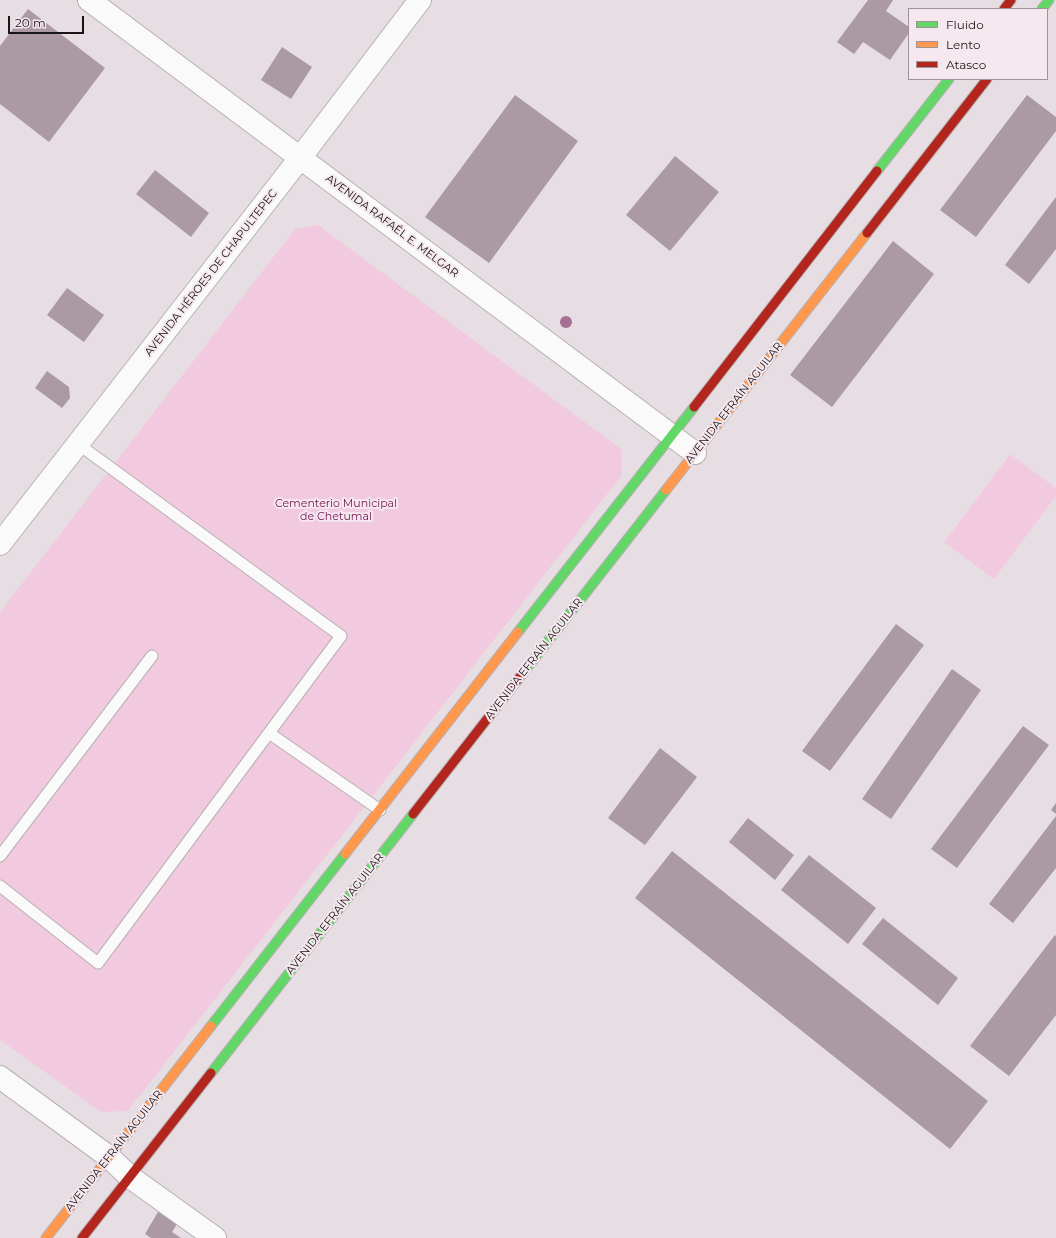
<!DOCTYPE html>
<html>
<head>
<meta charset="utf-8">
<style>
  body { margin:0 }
  #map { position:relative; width:1056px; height:1238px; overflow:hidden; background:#e6dee2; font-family:Montserrat,sans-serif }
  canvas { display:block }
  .legend { position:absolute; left:908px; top:8px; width:140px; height:72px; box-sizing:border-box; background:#f6e8ef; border:1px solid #9e9398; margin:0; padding:5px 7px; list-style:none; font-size:12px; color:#191416 }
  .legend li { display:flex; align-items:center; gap:8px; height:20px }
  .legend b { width:20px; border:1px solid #9e9398 }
  .scale { position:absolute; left:8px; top:16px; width:76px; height:18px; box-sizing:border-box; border:2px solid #191416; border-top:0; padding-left:5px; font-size:12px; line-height:14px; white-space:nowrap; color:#191416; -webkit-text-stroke:3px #f6e8ef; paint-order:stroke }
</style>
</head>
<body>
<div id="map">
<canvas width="1056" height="1238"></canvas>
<ul class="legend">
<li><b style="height:5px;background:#63d668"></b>Fluido</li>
<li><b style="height:5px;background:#ff974d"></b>Lento</li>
<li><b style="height:5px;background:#b3261e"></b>Atasco</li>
</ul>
<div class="scale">20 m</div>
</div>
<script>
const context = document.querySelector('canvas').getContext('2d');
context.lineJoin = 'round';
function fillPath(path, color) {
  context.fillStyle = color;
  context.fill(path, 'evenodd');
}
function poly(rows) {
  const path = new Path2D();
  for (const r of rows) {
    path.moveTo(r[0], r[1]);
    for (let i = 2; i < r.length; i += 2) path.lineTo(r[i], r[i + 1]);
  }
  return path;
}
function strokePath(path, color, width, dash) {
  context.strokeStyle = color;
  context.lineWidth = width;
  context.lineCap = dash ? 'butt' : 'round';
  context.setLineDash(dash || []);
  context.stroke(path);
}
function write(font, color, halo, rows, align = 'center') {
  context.font = font + ' Montserrat,sans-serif';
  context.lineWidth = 4;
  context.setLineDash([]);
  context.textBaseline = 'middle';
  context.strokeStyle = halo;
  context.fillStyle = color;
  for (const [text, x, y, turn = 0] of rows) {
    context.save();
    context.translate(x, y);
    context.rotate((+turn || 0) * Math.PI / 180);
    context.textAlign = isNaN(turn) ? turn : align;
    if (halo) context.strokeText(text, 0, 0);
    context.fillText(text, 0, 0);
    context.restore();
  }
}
const green = poly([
  [318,225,621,449,622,475,128,1111,101,1112,0,1040,0,612,295,229],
  [1010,454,1056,488,1056,496,994,579,944,542]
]);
const building = poly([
  [868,0,893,0,886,11,909,27,909,33,890,60,863,42,854,54,837,42],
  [28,9,105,68,49,142,0,104,0,46],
  [282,47,312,67,291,99,261,80],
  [515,95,578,141,489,263,425,217],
  [1027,95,1056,117,1056,131,976,237,940,210],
  [675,156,719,192,670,251,626,215],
  [155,170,209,213,191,237,136,194],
  [1056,197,1056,249,1029,284,1005,265],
  [893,241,934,274,832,407,790,375],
  [67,288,104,315,84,342,47,315],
  [47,371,69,387,70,398,62,408,35,388],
  [896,624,924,645,830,771,802,751],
  [952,669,981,690,891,819,862,799],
  [1023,726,1049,745,957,868,931,849],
  [660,748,697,777,645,845,608,818],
  [1056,803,1056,814,1051,810],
  [1056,816,1056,868,1013,923,989,904],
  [748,818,794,855,775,880,729,842],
  [672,851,988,1101,950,1149,635,898],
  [809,855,876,908,848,944,781,890],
  [883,918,958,978,938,1005,862,944],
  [1055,935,1056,936,1056,1015,1009,1076,970,1046],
  [158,1212,177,1224,172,1232,181,1238,151,1238,145,1234]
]);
const lane = poly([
  [269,733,380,810],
  [0,856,152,656],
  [0,886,98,963,341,636,78,444]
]);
const street = poly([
  [89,0,695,453],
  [0,544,300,158,420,0],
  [0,1077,109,1157,130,1177,215,1238]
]);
const fast = poly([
  [1042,9,1049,0],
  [877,171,949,79],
  [518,632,694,407],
  [523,673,666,490],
  [211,1026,345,854],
  [211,1073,413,814]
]);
const slow = poly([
  [666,490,867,233],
  [345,854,518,632],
  [46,1238,211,1026]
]);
const jam = poly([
  [1004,9,1011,0],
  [867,233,987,79],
  [694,407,877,171],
  [413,814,523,673],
  [82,1238,211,1073]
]);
const trees = [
  [566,322]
];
const streetNames = [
  ["AVENIDA RAFAÉL E. MELGAR",392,226,37],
  ["AVENIDA HÉROES DE CHAPULTEPEC",211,273,-52],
  ["AVENIDA EFRAÍN AGUILAR",734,403,-52],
  ["AVENIDA EFRAÍN AGUILAR",534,659,-52],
  ["AVENIDA EFRAÍN AGUILAR",335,914,-52],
  ["AVENIDA EFRAÍN AGUILAR",114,1151,-52]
];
const parkNames = [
  ["Cementerio Municipal",336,504],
  ["de Chetumal",336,517]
];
fillPath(green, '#f2cadf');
fillPath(building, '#ab99a3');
strokePath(lane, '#b7b0b3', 13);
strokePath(street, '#b7b0b3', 24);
strokePath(fast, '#b7b0b3', 11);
strokePath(slow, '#b7b0b3', 11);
strokePath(jam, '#b7b0b3', 11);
strokePath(lane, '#fbfafb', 11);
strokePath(street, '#fbfafb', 22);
strokePath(fast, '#63d668', 9);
strokePath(slow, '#ff974d', 9);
strokePath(jam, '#b3261e', 9);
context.fillStyle = '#a66e93';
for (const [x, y] of trees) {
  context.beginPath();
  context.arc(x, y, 6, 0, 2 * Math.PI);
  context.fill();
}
write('11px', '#191416', '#f6e8ef', streetNames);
write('11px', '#721352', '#f6e8ef', parkNames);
</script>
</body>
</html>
